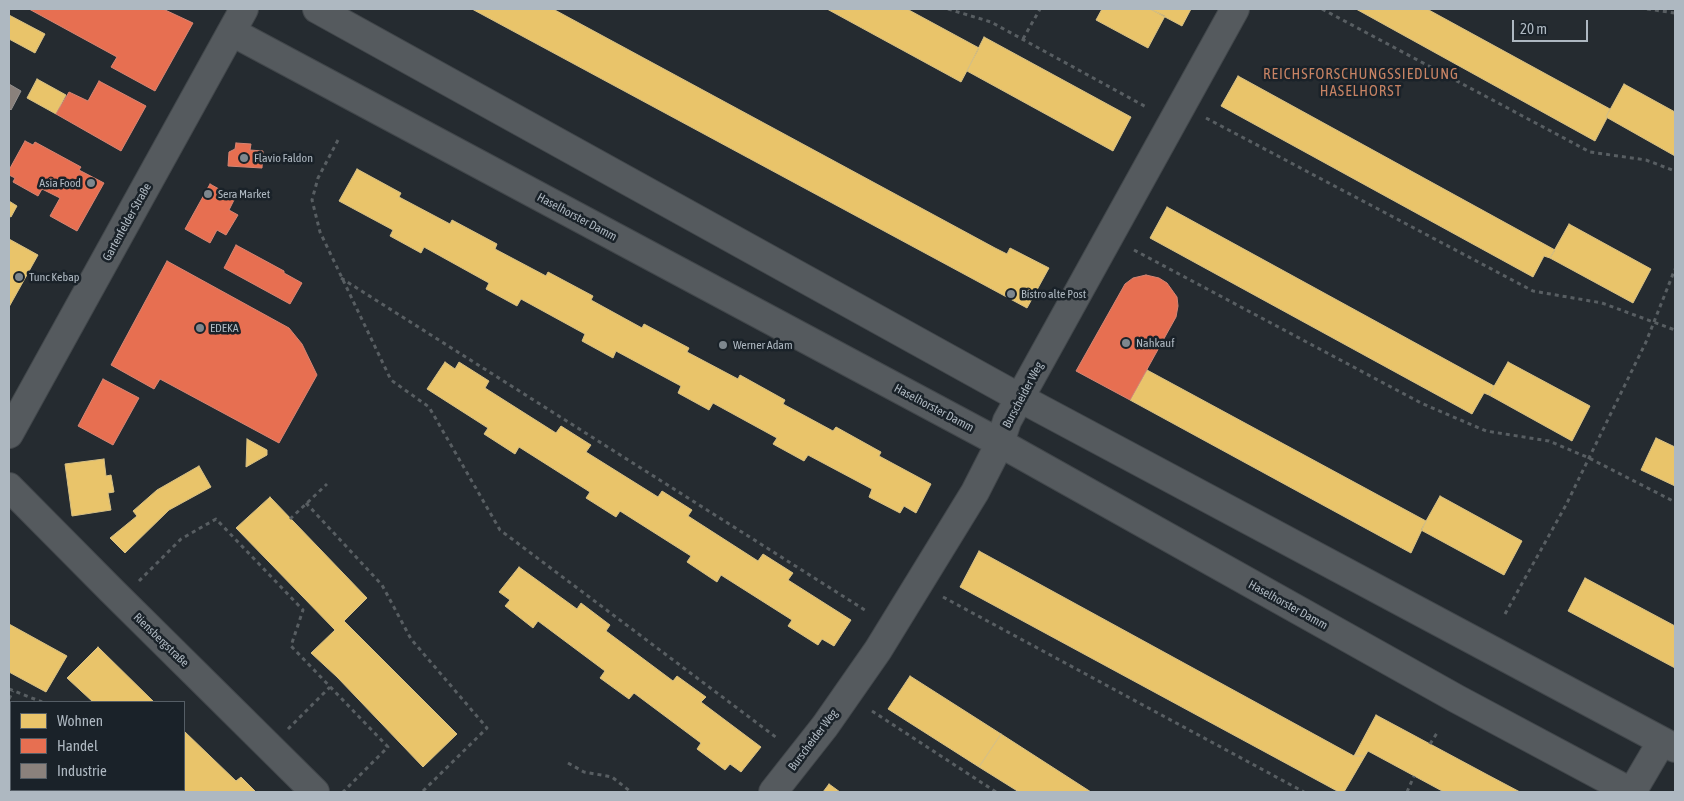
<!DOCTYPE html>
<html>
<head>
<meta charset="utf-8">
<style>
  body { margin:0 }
  #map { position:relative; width:1684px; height:801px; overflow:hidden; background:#252b30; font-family:"Asap Condensed",sans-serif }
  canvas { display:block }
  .frame { position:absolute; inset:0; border:10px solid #aeb8c1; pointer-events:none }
  .legend { position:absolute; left:10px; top:701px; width:175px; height:90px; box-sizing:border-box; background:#1a2229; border:1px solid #555e66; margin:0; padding:6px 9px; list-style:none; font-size:15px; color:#aeb8c1 }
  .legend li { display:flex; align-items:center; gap:10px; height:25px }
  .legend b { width:25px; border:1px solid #555e66 }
  .scale { position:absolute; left:1512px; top:20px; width:76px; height:22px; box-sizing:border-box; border:2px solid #aeb8c1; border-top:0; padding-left:6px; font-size:15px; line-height:18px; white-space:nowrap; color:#aeb8c1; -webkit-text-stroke:4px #1a2229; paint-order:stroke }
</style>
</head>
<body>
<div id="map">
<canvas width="1684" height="801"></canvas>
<div class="frame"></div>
<ul class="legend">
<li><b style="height:14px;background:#e9c46a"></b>Wohnen</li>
<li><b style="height:14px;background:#e76f51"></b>Handel</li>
<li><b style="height:14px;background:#8a817c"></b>Industrie</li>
</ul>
<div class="scale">20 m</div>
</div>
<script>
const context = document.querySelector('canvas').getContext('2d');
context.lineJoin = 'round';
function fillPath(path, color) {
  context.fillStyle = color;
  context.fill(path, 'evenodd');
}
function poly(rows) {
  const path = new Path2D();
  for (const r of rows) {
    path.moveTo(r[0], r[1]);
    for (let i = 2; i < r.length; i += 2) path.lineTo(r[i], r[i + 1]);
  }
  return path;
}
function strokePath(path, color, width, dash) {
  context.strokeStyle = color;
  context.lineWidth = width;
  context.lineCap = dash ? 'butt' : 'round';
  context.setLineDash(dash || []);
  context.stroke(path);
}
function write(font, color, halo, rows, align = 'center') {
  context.font = font + ' "Asap Condensed",sans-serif';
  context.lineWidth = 5;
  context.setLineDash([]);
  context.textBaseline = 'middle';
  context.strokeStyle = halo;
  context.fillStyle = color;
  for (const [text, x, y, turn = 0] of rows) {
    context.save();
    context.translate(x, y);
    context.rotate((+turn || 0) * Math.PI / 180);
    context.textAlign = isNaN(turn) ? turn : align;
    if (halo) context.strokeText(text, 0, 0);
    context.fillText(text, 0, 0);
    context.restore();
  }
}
const homes = poly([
  [472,9,553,9,995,248,1007,254,1010,248,1049,268,1027,308,472,9],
  [827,9,907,9,979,48,961,82,827,9],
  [1102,9,1150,9,1165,16,1148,48,1096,20,1102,9],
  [1150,9,1191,9,1182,26,1150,9],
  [1356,9,1427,9,1610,109,1606,117,1607,118,1595,141,1356,9],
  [9,15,45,34,35,53,9,39,9,15],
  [984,37,1131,117,1113,151,967,71,984,37],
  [1238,76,1555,250,1550,258,1544,256,1533,277,1221,106,1238,76],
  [37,79,66,95,56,114,27,98,37,79],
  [1624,84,1675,112,1675,156,1606,117,1624,84],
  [357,169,401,193,399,197,450,224,452,220,497,244,495,249,546,276,548,272,593,296,591,300,642,328,644,324,689,348,687,352,738,379,740,375,785,400,783,404,833,431,836,427,881,452,879,456,931,484,916,513,904,506,900,513,869,497,872,489,808,455,804,461,773,444,777,438,713,403,709,410,678,393,681,386,616,351,613,358,582,341,585,334,521,299,517,306,486,289,489,283,424,247,421,253,390,236,393,230,339,201,357,169],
  [9,201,17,206,11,217,9,216,9,201],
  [1167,207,1494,386,1489,395,1484,393,1472,414,1150,238,1167,207],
  [1569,224,1651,269,1633,303,1550,258,1569,224],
  [9,239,38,255,9,307,9,239],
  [445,362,455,369,459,362,489,381,485,388,556,433,561,426,591,445,586,452,658,497,662,491,692,510,688,516,758,561,763,554,793,573,788,580,851,620,834,646,822,639,818,645,788,626,792,620,721,575,717,582,687,562,691,556,620,511,616,517,586,498,590,492,519,447,515,454,484,434,488,428,427,389,445,362],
  [1508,362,1590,406,1572,441,1489,395,1508,362],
  [1147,370,1426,521,1411,553,1130,400,1147,370],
  [1656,438,1675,447,1675,486,1641,470,1656,438],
  [247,439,267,450,267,455,246,467,247,439],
  [104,459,106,476,111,475,114,492,108,493,111,510,72,516,65,464,104,459],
  [199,466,211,487,169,510,125,553,110,538,137,516,133,511,157,490,199,466],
  [1440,496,1522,541,1504,575,1421,530,1440,496],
  [270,497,367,598,344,621,457,734,423,767,337,677,311,653,335,630,236,528,270,497],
  [979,551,1354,756,1365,756,1344,792,1339,792,960,587,979,551],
  [519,567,577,609,581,603,610,625,606,631,673,681,677,676,706,697,701,702,761,747,741,772,730,764,725,770,697,749,701,743,634,693,629,699,600,678,605,671,538,621,533,628,505,606,510,600,499,592,519,567],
  [1585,578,1675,626,1675,668,1568,611,1585,578],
  [9,624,67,656,46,692,9,672,9,624],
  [98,647,154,702,93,702,67,678,98,647],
  [910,676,1001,734,979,767,888,709,910,676],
  [1376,715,1486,774,1520,792,1444,792,1368,751,1365,756,1354,756,1376,715],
  [184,731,236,781,241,777,256,792,186,792,184,790,184,731],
  [1001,734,1091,792,1019,792,979,767,1001,734],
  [829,784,840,792,823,792,829,784],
  [11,790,36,790,38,792,9,792,11,790]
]);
const shops = poly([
  [29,9,163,9,193,23,155,91,111,67,117,57,29,9],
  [99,81,146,106,121,151,56,114,69,92,88,101,99,81],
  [25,141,33,145,35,142,81,167,79,170,104,183,77,231,50,216,60,198,42,189,38,196,13,182,15,178,9,175,9,170,25,141],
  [236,143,251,144,250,150,263,151,262,168,228,166,229,152,235,149,236,143],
  [210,184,235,198,229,210,238,215,226,235,217,230,210,243,185,229,210,184],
  [236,245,284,271,284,273,302,283,290,304,224,268,236,245],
  [167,261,289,328,302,344,317,375,279,443,160,379,154,389,111,365,167,261],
  [1146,275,1159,278,1167,283,1177,297,1178,306,1176,317,1130,400,1076,371,1125,284,1133,278,1146,275],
  [103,379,139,398,113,445,78,426,103,379]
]);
const industry = poly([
  [9,84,21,91,11,110,9,108,9,84]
]);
const path = poly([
  [948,9,991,22,1148,108],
  [1322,9,1590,152,1646,160,1675,171],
  [1647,9,1675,13],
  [1023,39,1040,9],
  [1206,118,1533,291,1602,303,1675,330],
  [338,140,318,178,312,200,320,232,391,380,429,407,500,530,777,738],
  [1134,250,1421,403,1486,431,1549,441,1589,458,1675,502],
  [341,278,868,612],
  [306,503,382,585,411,639,487,728,422,792],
  [290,519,327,484],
  [139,581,181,539,216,519,303,610,291,646,388,747,343,792],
  [943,597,1304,792],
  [1505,614,1566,505,1589,458,1646,342,1675,269],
  [9,689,42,702],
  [9,699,13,691],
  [872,711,996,792],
  [288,729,330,687],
  [1430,744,1437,733],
  [568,763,584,772,612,777,631,792],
  [155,790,157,792],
  [1407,792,1414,776]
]);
const minor = poly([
  [317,9,1020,398,1675,748],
  [232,32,1000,443,1457,699,1631,792],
  [9,434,244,9],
  [9,487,112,591,315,792],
  [773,792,825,726,878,650,975,492,1000,443,1007,421,1235,9],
  [1632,792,1662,741]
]);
const markers = [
  [244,158,5,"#7e878e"],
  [91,183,5,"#7e878e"],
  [208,194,5,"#7e878e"],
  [19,277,5,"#7e878e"],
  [1011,294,5,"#7e878e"],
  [200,328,5,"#7e878e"],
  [1126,343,5,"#7e878e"],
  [723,345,5,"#7e878e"]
];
const poiNames = [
  ["Flavio Faldon",254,158],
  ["Asia Food",81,183,"right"],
  ["Sera Market",218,194],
  ["Tunc Kebap",29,277],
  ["Bistro alte Post",1021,294],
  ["EDEKA",210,328],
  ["Nahkauf",1136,343],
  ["Werner Adam",733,345]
];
const streetNames = [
  ["Haselhorster Damm",577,217,28],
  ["Gartenfelder Straße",127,222,-61],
  ["Burscheider Weg",1023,395,-62],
  ["Haselhorster Damm",934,408,28],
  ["Haselhorster Damm",1288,605,29],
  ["Riensbergstraße",161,640,44],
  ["Burscheider Weg",813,740,-53]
];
const quarterNames = [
  ["REICHSFORSCHUNGSSIEDLUNG",1361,74],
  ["HASELHORST",1361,91]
];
fillPath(homes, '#e9c46a');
strokePath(homes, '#d7c084', 1);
fillPath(shops, '#e76f51');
strokePath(shops, '#d68573', 1);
fillPath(industry, '#8a817c');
strokePath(industry, '#959291', 1);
strokePath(minor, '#42474b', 30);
strokePath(path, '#585e62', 3, [4, 4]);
strokePath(minor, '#555a5e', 28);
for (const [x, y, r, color] of markers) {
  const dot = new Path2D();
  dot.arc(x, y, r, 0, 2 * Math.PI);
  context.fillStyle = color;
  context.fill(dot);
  strokePath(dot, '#1a2229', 2);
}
write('12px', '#aeb8c1', '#1a2229', poiNames, 'left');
write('12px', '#aeb8c1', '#1a2229', streetNames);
context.letterSpacing = '1px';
write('15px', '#c78364', '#1a2229', quarterNames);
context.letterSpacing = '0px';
</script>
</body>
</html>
